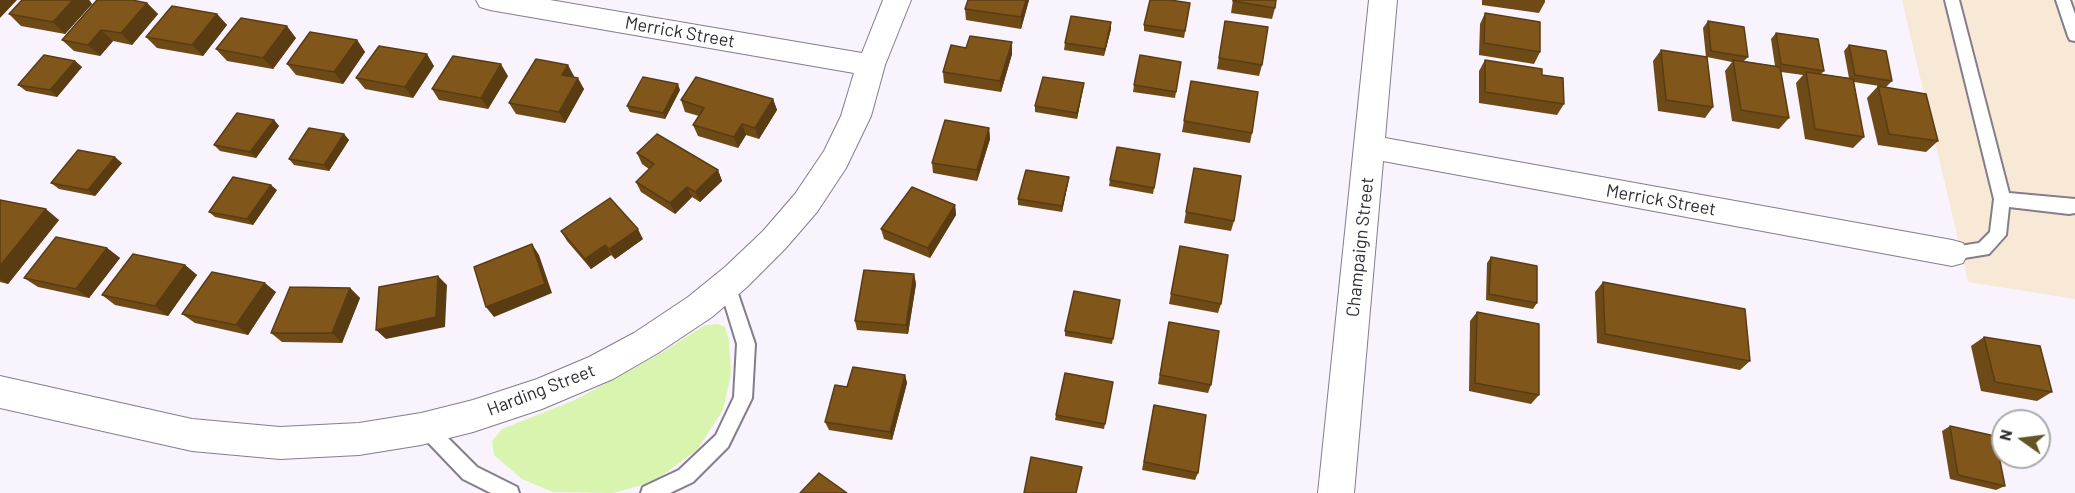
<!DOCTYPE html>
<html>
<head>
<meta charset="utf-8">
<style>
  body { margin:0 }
  #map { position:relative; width:2075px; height:493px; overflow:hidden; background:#f8f3fd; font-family:Barlow,sans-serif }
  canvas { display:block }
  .north { position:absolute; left:1991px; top:409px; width:60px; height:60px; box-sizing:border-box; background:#fff; border:2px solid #acabad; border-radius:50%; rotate:284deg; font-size:16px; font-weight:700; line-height:24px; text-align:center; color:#2f2c33 }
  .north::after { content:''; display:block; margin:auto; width:21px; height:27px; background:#625522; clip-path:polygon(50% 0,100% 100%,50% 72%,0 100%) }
</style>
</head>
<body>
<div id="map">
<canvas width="2075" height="493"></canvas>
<div class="north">N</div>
</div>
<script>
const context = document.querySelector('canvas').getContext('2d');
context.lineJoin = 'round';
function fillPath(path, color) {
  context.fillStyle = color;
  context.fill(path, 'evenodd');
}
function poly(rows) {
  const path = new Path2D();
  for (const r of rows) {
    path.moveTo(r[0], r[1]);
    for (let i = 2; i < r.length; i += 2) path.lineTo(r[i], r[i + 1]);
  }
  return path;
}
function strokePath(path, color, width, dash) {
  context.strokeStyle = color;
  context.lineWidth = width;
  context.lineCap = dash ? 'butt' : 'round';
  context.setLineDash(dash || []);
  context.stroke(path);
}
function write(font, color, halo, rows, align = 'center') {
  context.font = font + ' Barlow,sans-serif';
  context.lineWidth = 6;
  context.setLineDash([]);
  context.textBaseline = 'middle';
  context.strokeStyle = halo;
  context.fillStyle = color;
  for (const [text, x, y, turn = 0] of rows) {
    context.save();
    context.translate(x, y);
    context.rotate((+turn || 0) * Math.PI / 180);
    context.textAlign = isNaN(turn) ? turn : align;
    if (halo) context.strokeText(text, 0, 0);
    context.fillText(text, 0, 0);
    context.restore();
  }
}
const education = poly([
  [1902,0,2075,0,2075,299,1968,282]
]);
const green = poly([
  [718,324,725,327,729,341,731,374,723,410,697,450,653,482,613,493,553,492,522,479,494,455,492,441,502,429,575,400,663,352,705,325]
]);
const service = poly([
  [1945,0,1959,0,2009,193,2075,199,2075,213,2069,214,2009,207,2006,235,1989,254,1952,260,1946,258,1944,253,1946,248,1979,243,1990,232,1994,199,1945,0],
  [2056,0,2070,0,2075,14,2075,41,2070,40,2068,36,2056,0],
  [727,278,733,280,735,285,755,344,752,398,728,447,693,482,670,493,641,493,643,487,679,470,716,435,734,397,737,344,719,285,721,280,727,278],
  [426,420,432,422,477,467,517,487,519,493,491,493,463,479,420,434,417,428,420,422,426,420]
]);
const minor = poly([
  [476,0,550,0,862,53,883,0,911,0,885,65,871,116,846,168,817,212,785,249,747,287,712,317,658,353,613,379,542,409,473,432,421,445,359,455,280,459,192,451,0,408,0,376,192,419,280,427,359,423,421,413,473,400,537,379,589,357,634,333,688,297,725,267,763,231,795,194,824,151,841,116,854,73,490,10,480,7,476,0],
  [1369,0,1397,0,1385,138,1952,240,1963,243,1968,253,1963,263,1952,266,1383,161,1354,493,1318,493,1369,0]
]);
const wall = poly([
  [22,0,89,0,92,4,65,34,21,26,9,14],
  [1029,0,1021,29,966,20,965,9],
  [1233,0,1275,8,1272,19,1231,13],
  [1482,0,1545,0,1545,2,1539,13,1482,5],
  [147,3,158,14,132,45,113,41,100,56,74,51,62,40],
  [1190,3,1184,38,1144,31,1144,25],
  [1485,13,1540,52,1534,64,1479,55,1480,24],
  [217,14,227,25,203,56,157,48,146,37],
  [1225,21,1262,65,1259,76,1217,69],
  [1708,21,1748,57,1744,61,1775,66,1771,39,1776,33,1824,71,1821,74,1849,78,1844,51,1849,45,1892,81,1886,87,1854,82,1864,137,1853,148,1805,139,1796,83,1803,75,1781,72,1789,118,1779,129,1732,121,1725,71,1732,62,1707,57,1713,107,1705,118,1658,111,1653,61,1661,50,1706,57,1703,28],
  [1111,22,1111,29,1104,56,1064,50,1065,43],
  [296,38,273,69,227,61,216,49],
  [357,40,365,52,343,84,296,75,287,64],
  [966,48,1012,54,1001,92,944,83,943,72],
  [1485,60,1542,75,1564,104,1557,115,1479,103,1479,71],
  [75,61,82,67,57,97,26,91,18,85],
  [1181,62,1175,98,1133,92,1134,85],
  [434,66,413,98,365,89,356,78],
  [508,76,488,109,439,100,432,89],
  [574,76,574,77,584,89,565,123,516,114,509,103],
  [1878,86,1938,141,1926,152,1878,145,1867,98],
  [1083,89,1077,119,1035,112,1035,106],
  [680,90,665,119,630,112,627,106],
  [773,99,777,110,759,139,746,135,738,148,698,136,693,125,699,116,685,112,681,100],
  [274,120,279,126,256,158,220,151,214,145],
  [1184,121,1252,133,1250,143,1182,132],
  [989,128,990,139,977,181,933,173,932,163],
  [344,134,349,140,329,171,294,165,289,159],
  [637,153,718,170,722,181,700,202,692,197,675,214,641,192,636,182,649,169,642,164],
  [1160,154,1153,194,1109,186,1110,180],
  [122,163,95,196,59,189,51,183],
  [1194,168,1234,221,1231,231,1184,223],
  [1068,183,1062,212,1018,205,1018,199],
  [277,190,253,225,215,217,209,212],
  [0,200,59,220,8,284,0,282],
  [955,205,956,215,930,258,884,239,881,229],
  [561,231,643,239,615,259,611,255,591,269,567,241],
  [1180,246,1221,304,1218,313,1169,304],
  [107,248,120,258,89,298,38,287,24,278],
  [1491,257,1537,303,1533,309,1486,300,1487,263],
  [185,265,197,275,168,316,115,305,102,295],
  [914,274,916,284,908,334,857,330,855,321],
  [1603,282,1750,361,1740,370,1597,343,1595,292],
  [350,288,360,298,342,343,282,342,271,333],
  [276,292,248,335,195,323,182,314],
  [1119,305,1112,344,1065,336,1065,331],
  [1477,312,1539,395,1531,404,1469,391,1470,321],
  [1169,322,1211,385,1208,393,1158,384],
  [1984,337,2052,392,2037,401,1981,391,1971,346],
  [905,375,907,383,892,440,829,430,825,422,847,387],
  [1113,382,1104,429,1055,420,1056,415],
  [1154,405,1198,473,1195,480,1142,470],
  [1950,426,2005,486,1996,490,1950,479,1942,431]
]);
const shadedWall = poly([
  [0,0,17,0,0,18],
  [73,0,89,0,92,4,65,34,53,22],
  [1026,0,1029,0,1021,29,1021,17],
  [147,3,158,14,132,45,121,33],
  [217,14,227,25,203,56,192,45],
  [1111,22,1111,29,1104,56,1105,49],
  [287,26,296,38,273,69,263,58],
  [101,30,113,41,100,56,88,45],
  [357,40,365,52,343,84,334,72],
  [1012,42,1012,54,1001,92,1000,81],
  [427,54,434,66,413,98,405,87],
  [75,61,82,67,57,97,50,90],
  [501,64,508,76,488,109,481,98],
  [568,65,574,76,568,86,562,75],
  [578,78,584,89,565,123,559,112],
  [1084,83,1083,89,1077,119,1077,113],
  [678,84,680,90,665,119,663,113],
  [773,99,777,110,759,139,755,128],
  [274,120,279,126,256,158,250,152],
  [742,124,746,135,738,148,734,137],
  [989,128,990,139,977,181,977,170],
  [344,134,349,140,329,171,324,165],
  [115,157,122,163,95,196,88,190],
  [718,170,722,181,700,202,695,192],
  [1069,177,1068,183,1062,212,1062,206],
  [271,185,277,190,253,225,247,219],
  [687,187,692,197,675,214,670,203],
  [955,205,956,215,930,258,928,248],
  [46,209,59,220,8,284,0,279,0,266],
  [638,229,643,239,615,259,609,249],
  [532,244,539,255,552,293,494,317,486,307],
  [605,245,611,255,591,269,585,259],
  [107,248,120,258,89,298,76,289],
  [185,265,197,275,168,316,155,306],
  [914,274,916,284,908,334,906,325],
  [438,276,447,285,445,327,386,339,376,330],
  [265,283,276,292,248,335,236,325],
  [350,288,360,298,342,343,332,333],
  [905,375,907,383,892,440,890,432]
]);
const building = poly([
  [22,0,73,0,53,22,9,14,22,0],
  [97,0,132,0,147,3,121,33,101,30,88,45,62,40,97,0],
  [968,0,1026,0,1021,17,965,9,968,0],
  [1150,0,1170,0,1190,3,1185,31,1144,25,1150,0],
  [1233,0,1276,0,1275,8,1233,1,1233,0],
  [172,6,217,14,192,45,146,37,172,6],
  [1485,13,1540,22,1540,52,1484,43,1485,13],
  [1071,16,1111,22,1105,49,1065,43,1071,16],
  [241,18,287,26,263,58,216,49,241,18],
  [1225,21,1268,27,1262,65,1219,58,1225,21],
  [1708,21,1744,27,1748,57,1711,51,1708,21],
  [310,32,357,40,334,72,287,64,310,32],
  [1776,33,1818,39,1824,71,1781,64,1776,33],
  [970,36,1012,42,1000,81,943,72,951,45,966,48,970,36],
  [1849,45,1886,51,1892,81,1855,75,1849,45],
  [379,46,427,54,405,87,356,78,379,46],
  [1661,50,1707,57,1713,107,1666,100,1661,50],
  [44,55,75,61,50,90,18,85,44,55],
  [1140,55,1181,62,1176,92,1134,85,1140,55],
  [453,56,501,64,481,98,432,89,453,56],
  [536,59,568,65,562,75,578,78,559,112,509,103,536,59],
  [1485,60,1542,69,1542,75,1563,78,1564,104,1485,92,1485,60],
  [1733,60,1780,67,1789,118,1741,110,1733,60],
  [1806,72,1853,79,1864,137,1815,129,1806,72],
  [643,77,678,84,663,113,627,106,643,77],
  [696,77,773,99,755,128,742,124,734,137,693,125,704,108,681,100,696,77],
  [1043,77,1084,83,1077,113,1035,106,1043,77],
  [1191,81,1258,92,1252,133,1184,121,1191,81],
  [1878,86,1926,94,1938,141,1889,134,1878,86],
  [237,113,274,120,250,152,214,145,237,113],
  [945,120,989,128,977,170,932,163,945,120],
  [309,128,344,134,324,165,289,159,309,128],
  [657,134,718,170,695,192,687,187,670,203,636,182,654,164,637,153,657,134],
  [1117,147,1160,154,1154,188,1110,180,1117,147],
  [78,150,115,157,88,190,51,183,78,150],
  [1194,168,1241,176,1234,221,1186,212,1194,168],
  [1026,170,1069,177,1062,206,1018,199,1026,170],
  [233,177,271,185,247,219,209,212,233,177],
  [912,187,955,205,928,248,881,229,912,187],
  [610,198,638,229,609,249,605,245,585,259,561,231,610,198],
  [0,200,46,209,0,266,0,200],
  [56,237,107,248,76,289,24,278,56,237],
  [532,244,545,284,486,307,474,267,532,244],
  [1180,246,1228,255,1221,304,1171,294,1180,246],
  [133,254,185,265,155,306,102,295,133,254],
  [1491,257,1537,266,1537,303,1489,294,1491,257],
  [864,270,914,274,906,325,855,321,864,270],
  [212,272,265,283,236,325,182,314,212,272],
  [438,276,436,317,376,330,379,287,438,276],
  [1603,282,1745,309,1750,361,1605,334,1603,282],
  [290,287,350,288,332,333,271,333,290,287],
  [1074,291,1120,300,1113,339,1065,331,1074,291],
  [1477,312,1539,324,1539,395,1475,383,1477,312],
  [1169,322,1219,331,1211,385,1160,375,1169,322],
  [1984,337,2040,346,2052,392,1995,382,1984,337],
  [853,367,905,375,890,432,825,422,835,385,847,387,853,367],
  [1065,373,1113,382,1105,424,1056,415,1065,373],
  [1154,405,1206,415,1198,473,1144,462,1154,405],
  [1950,426,1995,436,2005,486,1958,475,1950,426],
  [1031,457,1082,467,1076,493,1024,493,1031,457],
  [819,473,847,493,800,493,819,473]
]);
const streetNames = [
  ["Merrick Street",680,32,10],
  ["Merrick Street",1661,200,10],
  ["Champaign Street",1360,247,-84],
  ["Harding Street",541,390,-21]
];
fillPath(education, '#f8e9d6');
fillPath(green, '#d8f4af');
strokePath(service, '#847d8c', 4);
strokePath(minor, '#847d8c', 2);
fillPath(service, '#fff');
fillPath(minor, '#fff');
fillPath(wall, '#6e4a17');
fillPath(shadedWall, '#5a3c13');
fillPath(building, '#80561b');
strokePath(building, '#5a3c13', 1.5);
write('18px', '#2f2c33', '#fff', streetNames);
</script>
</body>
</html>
